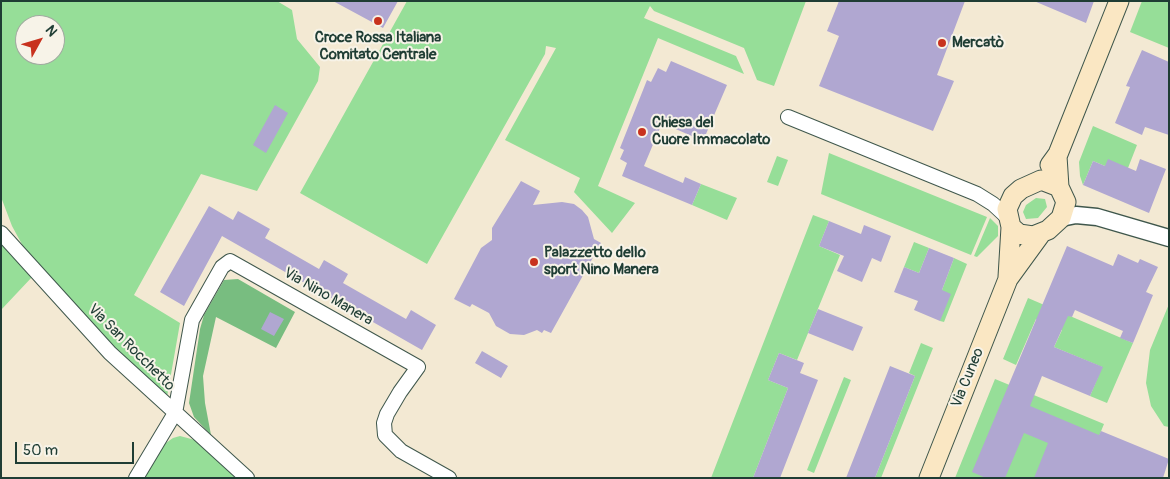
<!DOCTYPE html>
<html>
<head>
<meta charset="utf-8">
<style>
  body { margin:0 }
  #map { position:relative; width:1170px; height:479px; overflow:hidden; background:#f3e9d3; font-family:Pangolin,sans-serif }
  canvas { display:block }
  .frame { position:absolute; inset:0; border:2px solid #1f3d34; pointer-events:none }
  .north { position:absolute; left:15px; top:15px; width:50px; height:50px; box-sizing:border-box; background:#f7f3e8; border:1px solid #a1aaa0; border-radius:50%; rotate:51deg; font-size:14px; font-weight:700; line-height:20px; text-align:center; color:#1f3d34 }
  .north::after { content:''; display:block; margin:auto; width:18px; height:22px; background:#c8321e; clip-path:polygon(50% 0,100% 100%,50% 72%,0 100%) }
  .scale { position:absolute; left:15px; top:442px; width:119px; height:22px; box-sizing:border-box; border:2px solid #1f3d34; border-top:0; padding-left:6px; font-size:15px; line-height:18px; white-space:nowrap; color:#1f3d34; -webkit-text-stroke:4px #f7f3e8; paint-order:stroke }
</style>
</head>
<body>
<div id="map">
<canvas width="1170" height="479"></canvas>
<div class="frame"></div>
<div class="north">N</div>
<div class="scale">50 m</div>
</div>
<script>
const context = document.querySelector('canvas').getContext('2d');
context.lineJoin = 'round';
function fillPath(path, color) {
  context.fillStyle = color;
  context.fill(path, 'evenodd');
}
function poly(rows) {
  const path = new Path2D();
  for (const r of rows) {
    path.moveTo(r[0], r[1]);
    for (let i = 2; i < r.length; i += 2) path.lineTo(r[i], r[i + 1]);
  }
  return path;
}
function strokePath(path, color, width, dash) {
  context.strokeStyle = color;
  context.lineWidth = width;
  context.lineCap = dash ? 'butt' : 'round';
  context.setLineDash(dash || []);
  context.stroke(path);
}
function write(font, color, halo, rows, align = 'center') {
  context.font = font + ' Pangolin,sans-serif';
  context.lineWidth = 4;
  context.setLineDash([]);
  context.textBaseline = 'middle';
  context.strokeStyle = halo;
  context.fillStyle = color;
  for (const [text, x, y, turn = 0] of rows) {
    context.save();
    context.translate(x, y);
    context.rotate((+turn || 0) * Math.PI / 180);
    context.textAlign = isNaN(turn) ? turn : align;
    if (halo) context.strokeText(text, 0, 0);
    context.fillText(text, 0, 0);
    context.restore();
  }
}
const green = poly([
  [1,1,277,1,292,10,297,39,320,67,318,81,257,191,201,174,134,295,180,323,167,397,99,332,24,248,12,226,1,197],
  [25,25,55,25,55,55,25,55],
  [407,1,806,1,774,86,757,80,744,48,654,11,650,6,644,18,736,56,744,74,658,38,598,186,635,203,612,233,574,192,580,178,505,140,556,48,546,46,545,54,427,264,300,193],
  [1142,1,1169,1,1169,48,1130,32],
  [1093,126,1137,145,1128,168,1105,166,1093,161,1083,185,1080,176,1079,162],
  [829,153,987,217,971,255,821,194],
  [777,156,788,160,778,186,767,182],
  [701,184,737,198,727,220,692,205],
  [1036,198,1045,199,1047,207,1038,218,1026,219,1023,212,1026,205],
  [813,215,829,221,819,246,840,255,797,360,779,353,768,380,788,388,753,478,711,478],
  [990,218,998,226,998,236,977,257,974,256],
  [914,242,929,248,919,273,904,267],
  [1,243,33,276,1,310],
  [954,258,967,264,944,322,940,321,942,290],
  [1028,298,1133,343,1107,403,1090,396,1102,367,1054,347,1062,330,1036,319,1016,365,1003,359],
  [1169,304,1169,427,1164,426,1151,406,1146,383,1150,350],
  [921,343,933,348,881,478,875,478,915,376,909,373],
  [844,377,851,380,814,473,807,470],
  [995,379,1104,424,1082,478,955,478],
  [180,436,195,440,236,478,141,478,160,447,173,438]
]);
const forest = poly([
  [238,279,295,312,276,348,216,317,203,376,205,403,211,435,194,417,189,403,200,329,204,315,224,280]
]);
const building = poly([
  [333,1,398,1,383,28],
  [839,1,965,1,937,75,954,81,933,131,819,86,839,36,827,31],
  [1034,1,1094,1,1086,23],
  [1142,50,1169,62,1169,135,1145,127,1142,135,1115,123,1130,87,1126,86],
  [671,61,727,85,703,141,662,123,644,166,683,183,685,177,701,184,692,205,622,176,627,163,620,159,624,150,620,148,647,80,651,82,658,68,666,72],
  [275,105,288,113,266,153,253,145],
  [1108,159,1136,171,1140,159,1166,169,1149,213,1083,185,1093,161,1105,166],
  [521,181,540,191,533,205,562,202,574,204,582,210,588,217,594,239,601,243,551,333,544,330,542,333,537,330,524,335,510,334,496,326,489,313,472,304,470,307,454,299,481,248,492,240,492,228],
  [209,206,233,220,238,211,270,229,265,238,319,269,324,260,348,274,343,283,406,319,411,310,436,325,422,350,222,236,184,306,160,292],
  [829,221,861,234,864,225,891,236,881,262,872,258,862,282,837,271,844,256,819,246],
  [1067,246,1113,266,1118,254,1138,263,1140,259,1158,267,1146,292,1153,295,1133,343,1120,338,1123,331,1075,310,1072,317,1068,316,1054,347,1103,367,1090,396,1042,376,1030,406,1099,435,1101,431,1169,459,1163,478,1034,478,1048,443,1024,433,1005,478,986,478,972,472],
  [929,248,954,258,942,290,951,294,940,321,914,310,918,301,894,292,904,267,919,273],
  [818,309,863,327,853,351,808,333],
  [270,312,284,319,274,336,261,329],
  [482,351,508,366,501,378,475,363],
  [779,353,804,363,800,373,818,380,780,478,753,478,788,388,768,380],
  [890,366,915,376,875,478,846,478]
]);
const minor = poly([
  [788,117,977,194,993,204,1007,217],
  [1,233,110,353,247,478],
  [136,478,175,413,192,320,222,267,230,261,418,367,400,392,387,414,384,423,385,435,401,451,449,478]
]);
const tertiary = poly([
  [1061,218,1076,215,1097,217,1169,238]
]);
const secondary = poly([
  [1057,156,1059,187,1066,202,1061,218,1048,230,1033,236,1019,234,1011,227,1007,209,1013,196,1021,189,1041,180,1059,187],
  [1050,165,1058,154,1119,1],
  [1008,277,1011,227],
  [929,478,1008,279,1040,235]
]);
const markers = [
  [378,21,5,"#c8321e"],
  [942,43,5,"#c8321e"],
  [642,132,5,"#c8321e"],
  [534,262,5,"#c8321e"]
];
const poiNames = [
  ["Croce Rossa Italiana",378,38,"center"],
  ["Comitato Centrale",378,55,"center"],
  ["Mercatò",952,43],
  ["Chiesa del",652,123],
  ["Cuore Immacolato",652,140],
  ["Palazzetto dello",544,253],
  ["sport Nino Manera",544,270]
];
const streetNames = [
  ["Via Nino Manera",328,297,30],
  ["Via San Rocchetto",131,348,45],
  ["Via Cuneo",968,378,-68]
];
fillPath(green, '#96de98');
fillPath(forest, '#78bd80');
fillPath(building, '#b0a7d1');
strokePath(minor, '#3f574c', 16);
strokePath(tertiary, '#3f574c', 19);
strokePath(secondary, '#3f574c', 21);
strokePath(minor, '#fff', 14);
strokePath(tertiary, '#fff', 16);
strokePath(secondary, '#fae7c3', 19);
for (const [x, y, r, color] of markers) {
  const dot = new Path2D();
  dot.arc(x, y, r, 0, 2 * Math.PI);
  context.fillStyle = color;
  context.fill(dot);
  strokePath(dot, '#f7f3e8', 2);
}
write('bold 15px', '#1f3d34', '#f7f3e8', poiNames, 'left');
write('15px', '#1f3d34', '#f7f3e8', streetNames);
</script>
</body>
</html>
